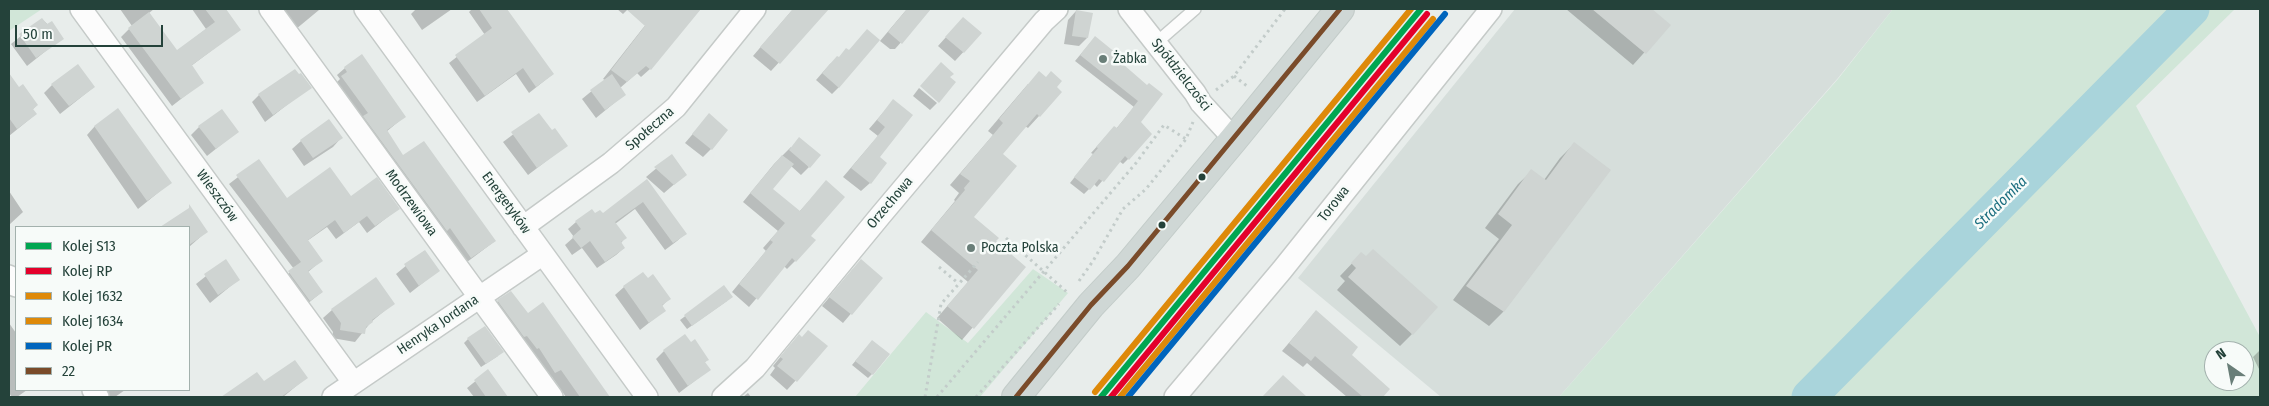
<!DOCTYPE html>
<html>
<head>
<meta charset="utf-8">
<style>
  body { margin:0 }
  #map { position:relative; width:2269px; height:406px; overflow:hidden; background:#e8edeb; font-family:"Fira Sans Condensed",sans-serif }
  canvas { display:block }
  .frame { position:absolute; inset:0; border:10px solid #24423a; pointer-events:none }
  .legend { position:absolute; left:15px; top:226px; width:175px; height:165px; box-sizing:border-box; background:#f7fbf9; border:1px solid #a3b1ad; margin:0; padding:6px 9px; list-style:none; font-size:15px; color:#24423a }
  .legend li { display:flex; align-items:center; gap:10px; height:25px }
  .legend b { width:25px; border:1px solid #a3b1ad }
  .north { position:absolute; left:2204px; top:341px; width:50px; height:50px; box-sizing:border-box; background:#f7fbf9; border:1px solid #a3b1ad; border-radius:50%; rotate:327deg; font-size:14px; font-weight:700; line-height:20px; text-align:center; color:#24423a }
  .north::after { content:''; display:block; margin:auto; width:18px; height:22px; background:#697e78; clip-path:polygon(50% 0,100% 100%,50% 72%,0 100%) }
  .scale { position:absolute; left:15px; top:25px; width:148px; height:22px; box-sizing:border-box; border:2px solid #24423a; border-top:0; padding-left:6px; font-size:15px; line-height:18px; white-space:nowrap; color:#24423a; -webkit-text-stroke:4px #f7fbf9; paint-order:stroke }
</style>
</head>
<body>
<div id="map">
<canvas width="2269" height="406"></canvas>
<div class="frame"></div>
<ul class="legend">
<li><b style="height:6px;background:#00a651"></b>Kolej S13</li>
<li><b style="height:6px;background:#e4002b"></b>Kolej RP</li>
<li><b style="height:6px;background:#de8909"></b>Kolej 1632</li>
<li><b style="height:6px;background:#de8909"></b>Kolej 1634</li>
<li><b style="height:6px;background:#0065bd"></b>Kolej PR</li>
<li><b style="height:6px;background:#7a4b2a"></b>22</li>
</ul>
<div class="north">N</div>
<div class="scale">50 m</div>
</div>
<script>
const context = document.querySelector('canvas').getContext('2d');
context.lineJoin = 'round';
function fillPath(path, color) {
  context.fillStyle = color;
  context.fill(path, 'evenodd');
}
function poly(rows) {
  const path = new Path2D();
  for (const r of rows) {
    path.moveTo(r[0], r[1]);
    for (let i = 2; i < r.length; i += 2) path.lineTo(r[i], r[i + 1]);
  }
  return path;
}
function strokePath(path, color, width, dash) {
  context.strokeStyle = color;
  context.lineWidth = width;
  context.lineCap = dash ? 'butt' : 'round';
  context.setLineDash(dash || []);
  context.stroke(path);
}
function write(font, color, halo, rows, align = 'center') {
  context.font = font + ' "Fira Sans Condensed",sans-serif';
  context.lineWidth = 5;
  context.setLineDash([]);
  context.textBaseline = 'middle';
  context.strokeStyle = halo;
  context.fillStyle = color;
  for (const [text, x, y, turn = 0] of rows) {
    context.save();
    context.translate(x, y);
    context.rotate((+turn || 0) * Math.PI / 180);
    context.textAlign = isNaN(turn) ? turn : align;
    if (halo) context.strokeText(text, 0, 0);
    context.fillText(text, 0, 0);
    context.restore();
  }
}
const built = poly([
  [1515,9,1893,9,1838,78,1559,397,1441,397,1298,278]
]);
const green = poly([
  [9,9,42,9,9,31],
  [1893,9,2235,9,2136,106,2260,337,2260,397,1559,397,1838,79],
  [2214,351,2244,351,2244,381,2214,381],
  [1033,269,1068,293,980,397,855,397,926,312,968,343]
]);
const shadow = poly([
  [120,9,154,9,149,13,176,52,206,29,192,9,227,9,226,11,239,30,191,66,203,82,172,106,121,37,132,26],
  [270,9,318,9,319,10,290,34],
  [416,9,452,9,422,30,411,14],
  [472,9,506,9,553,74,529,93,516,74,477,102,449,63,485,35,469,12],
  [617,9,628,9,623,14],
  [668,9,700,9,650,69,641,77,637,73,620,88,624,95,596,118,582,99,605,80,603,79,643,28,651,19,656,24],
  [793,9,828,9,771,71,753,56],
  [907,9,929,9,903,40,895,49,890,49,880,41],
  [1566,9,1651,9,1669,25,1633,65],
  [1076,11,1087,38,1079,46,1064,44,1068,20],
  [42,19,62,38,27,66,11,44],
  [955,27,980,34,955,61,938,46],
  [1090,43,1122,65,1147,87,1140,122,1128,159,1123,164,1119,161,1097,187,1094,184,1084,194,1070,183,1093,154,1091,153,1109,133,1116,129,1134,107,1075,61],
  [848,51,839,87,832,94,816,80,830,64],
  [345,68,404,117,386,132,403,157,495,241,463,265,334,85,340,79,337,75],
  [299,76,310,87,265,122,252,102,259,95],
  [11,79,18,89,37,105,32,110,36,114,9,136,9,81],
  [1028,84,1055,87,1061,92,1028,128,1025,126,1001,154,972,217,994,241,1024,267,962,340,937,318,968,282,921,242,955,201,954,200,959,193,950,185,993,135,988,131],
  [52,85,94,87,60,114,44,93],
  [919,88,937,103,930,110,913,96],
  [893,101,870,183,861,191,843,177,878,136,869,129],
  [539,115,552,132,566,146,528,175,503,142],
  [709,115,711,149,703,157,685,143],
  [95,126,170,183,138,209,87,135],
  [199,127,237,132,207,156,191,135],
  [341,138,333,147,304,166,292,149,301,141],
  [1574,144,1610,170,1503,312,1489,326,1453,300,1499,239,1485,228,1518,184,1532,171,1544,180,1560,158],
  [791,147,809,167,801,175,791,166,772,189,799,212,826,182,809,236,795,261,787,269,784,266,749,307,732,292,766,251,763,248,778,231,743,202,774,164],
  [671,156,685,175,664,193,646,177],
  [259,161,286,200,351,198,398,209,367,233,359,222,336,239,327,227,307,241,321,261,308,272,322,292,302,308,281,280,294,269,229,184],
  [647,181,685,234,677,241,665,250,635,209,615,224,625,238,621,243,624,248,616,255,597,268,582,248,572,255,565,245,574,237,568,229,576,222,594,215,603,215],
  [9,191,23,212,9,225],
  [190,208,206,232,189,247,189,227,164,227],
  [424,251,438,271,410,293,396,274],
  [1361,254,1412,334,1400,346,1337,290,1345,281,1340,276],
  [225,261,238,280,210,303,196,284],
  [853,269,881,278,843,323,822,306],
  [647,280,669,299,661,307,664,311,640,330,615,295,624,287],
  [724,287,727,301,687,329,680,320],
  [498,301,527,315,542,304,608,397,566,397,552,377,547,381,490,310],
  [394,303,371,322,355,342,332,338,333,332,323,318,332,310],
  [1316,311,1350,355,1388,389,1381,397,1347,397,1307,363,1303,367,1282,351],
  [9,323,16,333,16,390,27,390,17,397,12,397,9,393],
  [468,339,498,356,481,367,464,343],
  [791,344,827,346,787,390,770,375,775,368,773,366],
  [868,346,872,374,868,378,852,365],
  [2260,350,2260,371,2253,357],
  [664,351,707,360,704,363,709,370,679,393,656,359],
  [488,371,506,397,474,397,467,388],
  [257,374,263,383,306,378,283,397,223,397],
  [103,390,125,390,115,397,108,397],
  [748,393,751,397,743,397]
]);
const river = poly([
  [1809,397,2192,9]
]);
const building = poly([
  [205,9,226,9,241,30,192,65,204,83,181,99,128,28,149,12,177,50,215,22],
  [479,9,507,9,554,74,536,87,523,68,485,96,455,55,492,28],
  [626,9,701,9,651,70,646,66,627,82,611,70,645,26],
  [793,9,829,9,780,64,760,47],
  [907,9,931,9,902,44,888,32],
  [1592,9,1652,9,1671,25,1646,54],
  [1076,10,1093,13,1088,38,1072,36],
  [963,17,982,33,964,53,945,37],
  [42,18,47,24,52,21,64,39,36,58,19,34],
  [867,29,880,40,839,88,822,73,837,56,839,57,846,48,849,50],
  [1095,36,1127,62,1124,65,1147,85,1149,83,1163,94,1141,122,1152,134,1129,160,1125,156,1104,182,1099,179,1090,190,1074,177,1098,148,1096,147,1114,126,1117,128,1138,101,1080,55],
  [362,54,406,117,387,130,403,155,424,141,496,241,471,258,450,228,447,231,363,116,368,113,341,76,347,72,344,67],
  [941,62,954,74,950,77,956,82,939,103,920,86],
  [78,64,95,87,69,106,51,84],
  [295,69,299,74,301,73,312,88,273,115,258,94],
  [1039,71,1046,77,1051,71,1062,81,1057,87,1062,92,1040,117,1037,114,1003,154,1017,166,974,217,999,238,996,241,1026,267,974,329,947,306,978,270,931,230,965,190,964,188,970,181,960,174,1003,123,999,119],
  [9,73,19,87,23,84,38,105,33,109,37,114,17,129,9,118],
  [612,74,626,95,605,110,590,90],
  [893,99,913,115,880,157,887,163,871,184,851,168,885,127,877,120],
  [118,108,172,183,147,201,94,126],
  [222,109,239,132,216,149,198,126],
  [539,113,552,130,555,128,568,146,537,168,511,132],
  [709,113,728,130,712,150,692,134],
  [329,119,343,138,313,158,300,140],
  [799,137,821,155,810,168,789,150],
  [1574,142,1611,170,1504,312,1466,286,1512,225,1498,214,1531,169,1546,180],
  [672,154,687,175,674,185,654,167],
  [782,155,794,164,773,189,800,211,826,180,845,197,811,236,816,240,796,262,792,258,758,300,739,284,773,242,770,240,785,223,750,193],
  [259,159,287,198,330,167,351,196,377,177,400,209,375,226,367,216,344,233,335,220,308,240,323,261,308,271,323,292,310,301,288,271,301,262,236,175],
  [647,179,687,234,673,243,643,202,615,222,627,238,621,242,625,248,605,262,590,241,581,248,572,237,581,229,575,221,592,209,595,213,600,210,603,213],
  [189,204,208,232,189,245,189,227,160,227,189,208],
  [1373,249,1438,307,1413,335,1348,277,1356,268,1351,263,1361,252,1366,256],
  [425,250,440,271,419,286,404,264],
  [226,259,240,280,218,295,204,274],
  [861,259,883,278,852,315,829,297],
  [643,272,648,278,653,274,671,299,662,305,666,311,649,323,623,286],
  [376,277,395,304,372,320,373,322,366,327,365,334,340,330,341,323,331,309],
  [724,285,733,297,692,326,684,315],
  [511,291,528,313,543,302,610,397,580,397,561,370,555,373,539,348,537,349,527,336,524,337,497,300],
  [1316,310,1358,347,1352,355,1390,389,1383,397,1363,397,1315,356,1311,361,1289,343],
  [485,326,504,352,486,364,467,338],
  [808,330,828,346,797,382,777,366,783,359,780,357,799,334,802,337],
  [685,334,691,342,695,339,709,360,705,362,711,370,688,386,663,350],
  [872,340,890,354,873,375,855,361],
  [295,360,308,378,281,397,221,397,257,372,264,381],
  [488,369,508,397,486,397,474,380],
  [1283,375,1307,397,1262,397]
]);
const path = poly([
  [1234,76,1247,86],
  [1216,90,1234,76,1285,9],
  [1006,238,1068,293],
  [939,267,958,283],
  [1079,281,1093,261,1123,209,1146,189,1186,139,1193,122],
  [925,397,941,304,978,262],
  [937,397,1136,163,1164,125,1186,139],
  [976,397,1059,304]
]);
const service = poly([
  [1156,43,1195,9]
]);
const minor = poly([
  [81,9,353,382],
  [270,9,552,397],
  [365,9,647,397],
  [1129,9,1195,93,1201,103,1234,139],
  [523,227,611,163,676,107,755,9],
  [9,276,16,286],
  [93,390,98,397],
  [333,397,543,254],
  [723,397,755,368,880,216,1044,21,1057,9],
  [1175,397,1282,270,1491,9]
]);
const primary = poly([
  [1016,397,1091,305,1128,266,1234,139,1340,9]
]);
const bus1 = poly([
  [1016,397,1091,305,1128,266,1340,9]
]);
const rail1 = poly([
  [1101,397,1421,9]
]);
const rail2 = poly([
  [1111,397,1427,14]
]);
const rail3 = poly([
  [1095,392,1411,9]
]);
const rail4 = poly([
  [1120,397,1433,19]
]);
const rail5 = poly([
  [1128,397,1445,14]
]);
const markers = [
  [1103,59,5,"#697e78"],
  [1202,177,4.5,"#24423a"],
  [1162,225,4.5,"#24423a"],
  [971,248,5,"#697e78"]
];
const poiNames = [
  ["Żabka",1113,59],
  ["Poczta Polska",981,248]
];
const streetNames = [
  ["Spółdzielczości",1181,75,52],
  ["Społeczna",650,129,-41],
  ["Wieszczów",217,196,54],
  ["Modrzewiowa",411,203,54],
  ["Energetyków",506,203,54],
  ["Orzechowa",890,203,-50],
  ["Torowa",1334,204,-52],
  ["Henryka Jordana",438,325,-34]
];
const waterNames = [
  ["Stradomka",2001,203,-45]
];
fillPath(built, '#d6dedb');
fillPath(green, '#d1e6d8');
fillPath(shadow, '#0003');
strokePath(river, '#a9d4db', 35);
fillPath(building, '#cfd4d2');
strokePath(service, '#c5cac8', 14);
strokePath(minor, '#c5cac8', 24);
strokePath(primary, '#c3ccc9', 30);
strokePath(path, '#c3ccca', 3, [2.5, 4]);
strokePath(service, '#fcfcfc', 11);
strokePath(minor, '#fcfcfc', 21);
strokePath(primary, '#cfd7d5', 28);
strokePath(bus1, '#7a4b2a', 5);
strokePath(rail1, '#00a651', 6);
strokePath(rail2, '#e4002b', 6);
strokePath(rail3, '#de8909', 6);
strokePath(rail4, '#de8909', 6);
strokePath(rail5, '#0065bd', 6);
for (const [x, y, r, color] of markers) {
  const dot = new Path2D();
  dot.arc(x, y, r, 0, 2 * Math.PI);
  context.fillStyle = color;
  context.fill(dot);
  strokePath(dot, '#f7fbf9', 2);
}
write('14px', '#24423a', '#f7fbf9', poiNames, 'left');
write('14px', '#24423a', '#f7fbf9', streetNames);
write('italic 15px', '#1c6f80', '#f7fbf9', waterNames);
</script>
</body>
</html>
